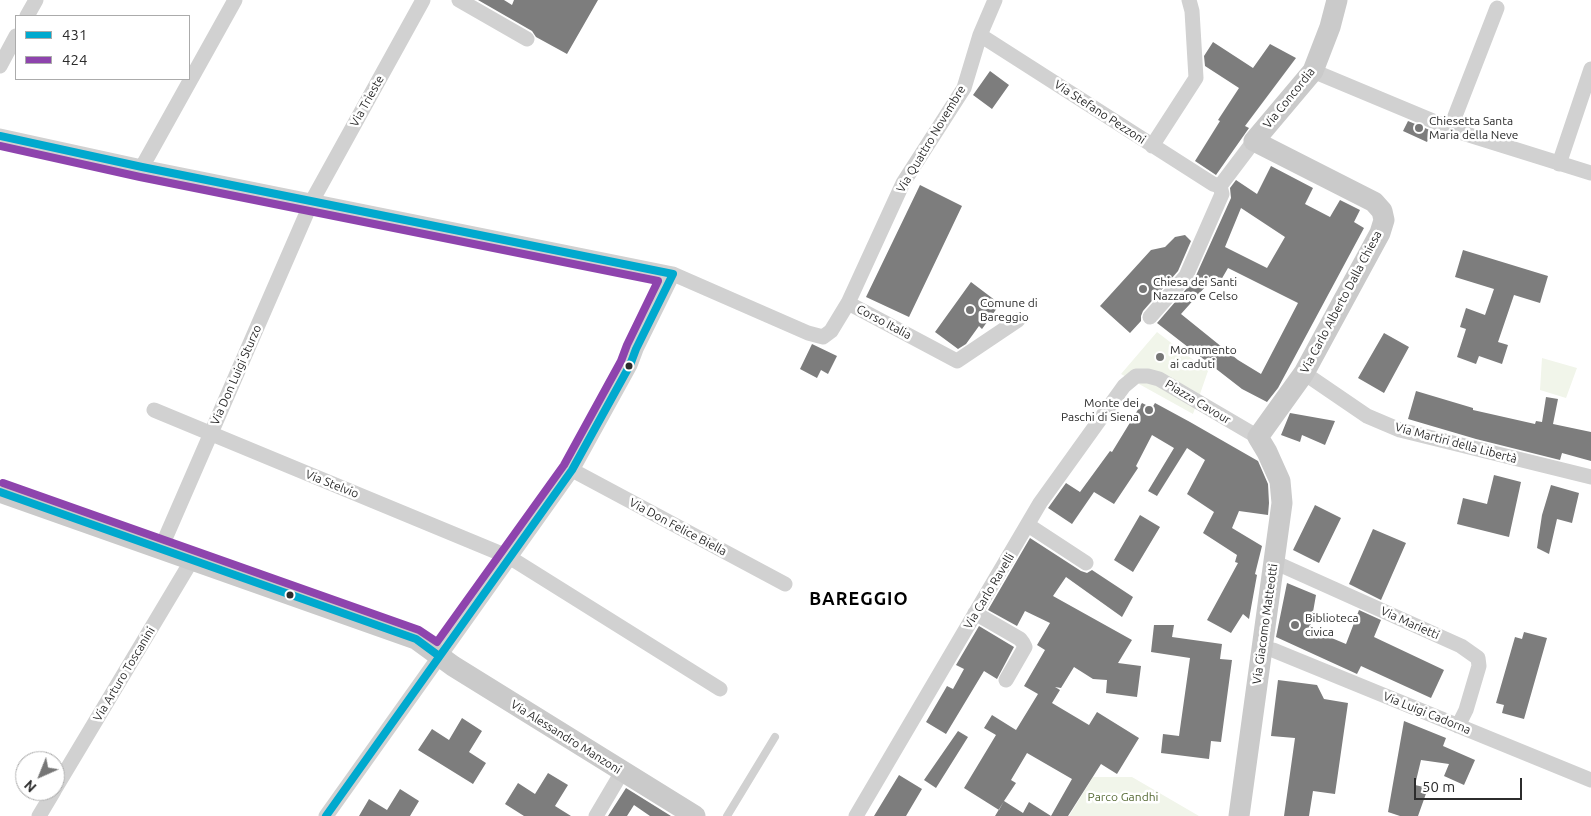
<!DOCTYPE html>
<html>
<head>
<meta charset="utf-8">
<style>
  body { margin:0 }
  #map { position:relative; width:1591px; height:816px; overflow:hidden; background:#fff; font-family:Ubuntu,sans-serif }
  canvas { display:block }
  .legend { position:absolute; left:15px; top:15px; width:175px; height:65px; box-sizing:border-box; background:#fff; border:1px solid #ababab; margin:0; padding:6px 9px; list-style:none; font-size:15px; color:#2c2c2c }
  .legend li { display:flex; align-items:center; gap:10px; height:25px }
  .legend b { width:25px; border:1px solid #ababab }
  .north { position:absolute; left:15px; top:751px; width:50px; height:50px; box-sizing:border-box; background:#fff; border:1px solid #ababab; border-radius:50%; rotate:224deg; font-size:14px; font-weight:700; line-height:20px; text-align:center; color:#2c2c2c }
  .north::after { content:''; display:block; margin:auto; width:18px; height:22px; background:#767676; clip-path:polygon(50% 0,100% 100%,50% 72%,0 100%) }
  .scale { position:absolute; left:1414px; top:778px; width:108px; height:22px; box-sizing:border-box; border:2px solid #2c2c2c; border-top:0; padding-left:6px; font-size:15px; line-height:18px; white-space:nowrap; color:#2c2c2c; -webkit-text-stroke:4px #fff; paint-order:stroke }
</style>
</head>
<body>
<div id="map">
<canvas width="1591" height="816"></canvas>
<ul class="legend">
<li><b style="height:6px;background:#00a9ce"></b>431</li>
<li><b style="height:6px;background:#8e44ad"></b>424</li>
</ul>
<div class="north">N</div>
<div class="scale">50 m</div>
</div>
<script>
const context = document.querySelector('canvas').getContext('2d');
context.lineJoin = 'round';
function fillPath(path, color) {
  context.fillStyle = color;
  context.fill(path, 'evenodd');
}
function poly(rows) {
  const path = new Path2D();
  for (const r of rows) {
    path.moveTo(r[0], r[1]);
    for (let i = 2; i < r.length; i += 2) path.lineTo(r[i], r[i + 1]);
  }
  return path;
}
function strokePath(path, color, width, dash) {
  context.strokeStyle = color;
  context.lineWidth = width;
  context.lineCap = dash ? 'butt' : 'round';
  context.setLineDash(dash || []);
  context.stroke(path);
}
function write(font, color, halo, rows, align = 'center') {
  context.font = font + ' Ubuntu,sans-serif';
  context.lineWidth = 5;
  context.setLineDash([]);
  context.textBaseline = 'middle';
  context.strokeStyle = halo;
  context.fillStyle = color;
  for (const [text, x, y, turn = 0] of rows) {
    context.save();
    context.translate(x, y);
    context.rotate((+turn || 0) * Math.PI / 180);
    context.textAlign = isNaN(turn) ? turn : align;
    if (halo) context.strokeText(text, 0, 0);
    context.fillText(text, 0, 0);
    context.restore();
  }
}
const green = poly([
  [1157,332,1208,371,1193,414,1121,374],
  [1542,358,1577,368,1566,398,1540,390],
  [1093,777,1132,777,1199,816,1069,816]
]);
const building = poly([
  [478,0,504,0,512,5,514,0,598,0,567,54,536,37,532,31],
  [1213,42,1253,68,1270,44,1296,58,1245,126,1249,128,1216,175,1195,161,1220,121,1218,120,1239,88,1205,66,1204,56],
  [990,71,1009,85,992,109,973,95],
  [1408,121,1432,131,1427,142,1403,131],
  [1271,166,1313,188,1305,204,1330,217,1340,200,1360,210,1354,222,1364,228,1278,388,1267,402,1242,389,1157,323,1194,280,1231,198,1230,188,1236,180,1257,194],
  [1241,208,1285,237,1267,268,1225,247],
  [1228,268,1298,303,1261,374,1238,360,1181,314,1214,277,1221,280],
  [920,185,962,206,909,317,866,297],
  [1185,235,1191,241,1178,271,1143,311,1141,316,1141,321,1130,333,1100,306,1151,250,1165,247,1175,237],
  [1463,250,1548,276,1540,303,1514,295,1498,342,1508,345,1502,364,1479,356,1476,364,1457,357,1466,329,1460,327,1466,308,1485,315,1494,289,1455,277],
  [971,282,1000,304,982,329,979,326,966,344,958,349,935,332],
  [1384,333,1409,347,1384,393,1358,378],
  [812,344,837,356,828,374,821,370,817,378,800,369],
  [1416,391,1473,408,1473,410,1535,424,1536,421,1542,422,1546,397,1558,399,1553,424,1591,432,1591,461,1562,453,1560,460,1476,439,1408,419],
  [1142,403,1152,408,1155,403,1190,422,1258,461,1268,484,1269,503,1268,515,1239,511,1232,528,1262,546,1255,574,1257,575,1249,619,1243,614,1231,633,1207,620,1238,563,1235,562,1237,555,1203,533,1214,512,1187,494,1205,460,1187,448,1157,496,1148,491,1174,448,1152,435,1136,466,1138,468,1114,504,1094,492,1072,524,1048,508,1066,483,1080,492,1110,451,1112,452],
  [1290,413,1335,421,1325,445,1302,435,1300,442,1281,435],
  [1494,475,1521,482,1509,537,1457,524,1463,498,1487,504],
  [1551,485,1579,493,1572,523,1557,519,1549,554,1537,548,1542,515],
  [1315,505,1341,518,1319,563,1293,550],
  [1140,515,1160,527,1133,572,1114,560],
  [1373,529,1406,543,1381,600,1349,584],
  [1030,538,1081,571,1087,573,1092,570,1133,597,1122,617,1066,577,1053,596,1132,640,1118,663,1141,666,1137,697,1106,693,1107,680,1093,679,1074,667,1061,688,1055,687,1060,690,1052,703,1089,725,1097,712,1139,738,1117,774,1101,764,1068,816,995,816,1004,801,999,810,964,788,996,735,984,728,992,715,1016,730,1038,694,1024,686,1045,650,1037,645,1050,623,1025,611,1017,626,988,610],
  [1027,753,1072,779,1051,816,1029,802,1023,813,1004,801,1016,783,1011,780],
  [1287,583,1316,595,1310,629,1346,644,1359,610,1381,620,1374,637,1444,670,1431,698,1361,666,1357,674,1276,637],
  [1154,625,1174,625,1172,637,1222,644,1220,659,1232,660,1221,742,1211,741,1209,759,1161,753,1163,734,1179,736,1190,658,1151,652],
  [979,626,1014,647,997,679,984,671,946,734,926,722,947,686,953,689,964,669,956,665],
  [1524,632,1547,638,1524,719,1502,713,1504,705,1496,703,1515,637,1522,639],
  [1278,680,1317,685,1324,699,1348,703,1335,794,1313,791,1309,816,1284,816,1295,738,1271,736],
  [462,718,482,731,469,752,486,763,473,784,418,750,432,729,449,740],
  [1404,721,1446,738,1443,746,1475,760,1464,785,1444,776,1449,764,1421,760,1415,785,1428,788,1418,816,1400,816,1388,812],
  [958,731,968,737,936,788,924,780],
  [548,773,568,785,555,806,571,816,524,816,505,804,518,783,535,794],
  [899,775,922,789,906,816,874,816],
  [626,788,671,816,650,816,634,805,627,816,608,816],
  [400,789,419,801,410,816,359,816,369,799,387,810]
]);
const lane = poly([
  [727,816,775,737]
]);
const street = poly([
  [459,0,527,39],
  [27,16,36,0],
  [980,35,1213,184,1220,186],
  [0,66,16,36],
  [1313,71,1440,124,1450,129,1591,173],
  [1450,129,1497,8],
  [0,136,142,167,673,274,808,333,823,337,831,331,848,303,903,183,964,88,980,35,995,0],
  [1152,146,1196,78,1192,11,1189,0],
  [1559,164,1591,69],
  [142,167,235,0],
  [1220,186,1254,141],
  [848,303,957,361,1018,320],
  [1150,317,1186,276,1222,194,1220,186],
  [1304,373,1367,416,1400,430,1591,477],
  [154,410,509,557,720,689],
  [572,470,785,584],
  [1028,525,1086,563],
  [161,548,312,201,423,0],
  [1274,562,1461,646,1478,658,1479,666,1466,710,1458,726],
  [975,613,1020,639,1023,643,1025,647,1006,680],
  [1262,650,1273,650,1591,780],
  [55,789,192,560],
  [39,816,54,791],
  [326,816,572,470,630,365,636,349,673,274],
  [596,816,622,772],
  [856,816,1040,503,1124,386,1136,376,1148,376,1159,379,1258,437]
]);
const secondary = poly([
  [0,492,416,639,453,666,695,816],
  [1239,816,1282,503,1280,481,1267,452,1258,437,1304,373,1380,233,1384,220,1382,211,1374,202,1254,141,1313,71,1330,27,1337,0]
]);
const bus1 = poly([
  [0,136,142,167,673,274,636,349,630,365,572,470,326,816],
  [0,492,416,639,439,656]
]);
const bus2 = poly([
  [0,146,140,177,658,281,627,345,621,361,564,465,437,642,419,630,3,483]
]);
const markers = [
  [1419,128,5,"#767676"],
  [1143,289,5,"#767676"],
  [970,310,5,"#767676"],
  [1160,357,5,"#767676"],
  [629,366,4.5,"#2c2c2c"],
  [1149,410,5,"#767676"],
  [290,595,4.5,"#2c2c2c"],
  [1295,625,5,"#767676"]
];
const streetNames = [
  ["Via Concordia",1289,98,-51],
  ["Via Trieste",367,101,-61],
  ["Via Stefano Pezzoni",1100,112,33],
  ["Via Quattro Novembre",931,139,-59],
  ["Via Carlo Alberto Dalla Chiesa",1341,302,-62],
  ["Corso Italia",884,322,28],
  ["Via Don Luigi Sturzo",236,375,-66],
  ["Piazza Cavour",1198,402,31],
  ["Via Martiri della Libertà",1456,443,15],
  ["Via Stelvio",332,484,22],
  ["Via Don Felice Biella",678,527,28],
  ["Via Carlo Ravelli",989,591,-59],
  ["Via Marietti",1410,623,24],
  ["Via Giacomo Matteotti",1265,624,-82],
  ["Via Arturo Toscanini",124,674,-59],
  ["Via Luigi Cadorna",1427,713,22],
  ["Via Alessandro Manzoni",566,737,32]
];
const poiNames = [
  ["Chiesetta Santa",1429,121],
  ["Maria della Neve",1429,135],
  ["Chiesa dei Santi",1153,282],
  ["Nazzaro e Celso",1153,296],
  ["Comune di",980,303],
  ["Bareggio",980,317],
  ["Monumento",1170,350],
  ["ai caduti",1170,364],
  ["Monte dei",1139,403,"right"],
  ["Paschi di Siena",1139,417,"right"],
  ["Biblioteca",1305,618],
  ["civica",1305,632]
];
const parkNames = [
  ["Parco Gandhi",1123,797]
];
const districtNames = [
  ["BAREGGIO",859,599]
];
fillPath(green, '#f1f5ea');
fillPath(building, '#7d7d7d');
strokePath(lane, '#d1d1d1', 8);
strokePath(street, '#d1d1d1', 15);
strokePath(secondary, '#cacaca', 21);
strokePath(bus1, '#00a9ce', 8);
strokePath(bus2, '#8e44ad', 8);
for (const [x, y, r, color] of markers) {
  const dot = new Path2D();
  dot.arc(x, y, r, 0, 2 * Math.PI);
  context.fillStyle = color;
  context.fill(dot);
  strokePath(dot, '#fff', 2);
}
write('12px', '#2c2c2c', '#fff', streetNames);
write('12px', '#2c2c2c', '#fff', poiNames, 'left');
write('12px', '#576b36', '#fff', parkNames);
context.letterSpacing = '1px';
write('bold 18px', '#000', '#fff', districtNames);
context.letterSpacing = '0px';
</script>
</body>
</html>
